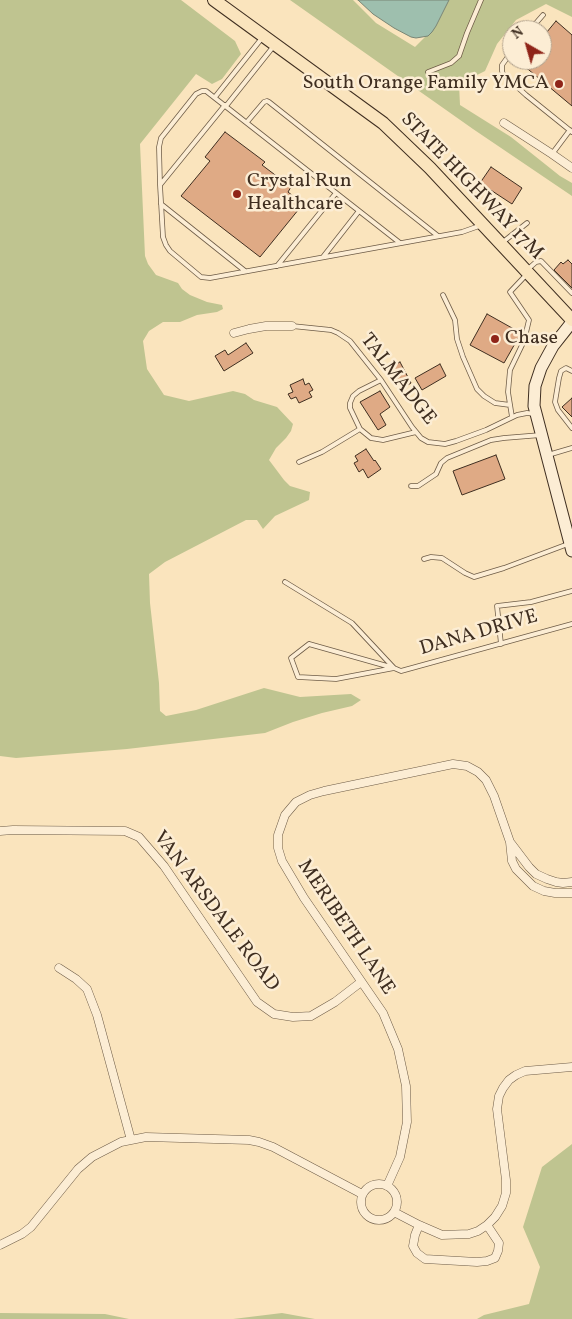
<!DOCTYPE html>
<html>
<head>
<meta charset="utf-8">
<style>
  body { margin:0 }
  #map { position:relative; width:572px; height:1319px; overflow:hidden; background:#fae4bd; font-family:Vollkorn,serif }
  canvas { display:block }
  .north { position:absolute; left:502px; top:20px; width:50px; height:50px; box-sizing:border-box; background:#fcedd4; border:1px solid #b0a18c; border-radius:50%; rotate:322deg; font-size:14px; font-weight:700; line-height:20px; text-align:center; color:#3f2e20 }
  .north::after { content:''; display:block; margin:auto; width:18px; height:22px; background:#8f2418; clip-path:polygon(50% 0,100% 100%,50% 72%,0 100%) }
</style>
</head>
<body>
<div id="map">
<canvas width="572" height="1319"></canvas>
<div class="north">N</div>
</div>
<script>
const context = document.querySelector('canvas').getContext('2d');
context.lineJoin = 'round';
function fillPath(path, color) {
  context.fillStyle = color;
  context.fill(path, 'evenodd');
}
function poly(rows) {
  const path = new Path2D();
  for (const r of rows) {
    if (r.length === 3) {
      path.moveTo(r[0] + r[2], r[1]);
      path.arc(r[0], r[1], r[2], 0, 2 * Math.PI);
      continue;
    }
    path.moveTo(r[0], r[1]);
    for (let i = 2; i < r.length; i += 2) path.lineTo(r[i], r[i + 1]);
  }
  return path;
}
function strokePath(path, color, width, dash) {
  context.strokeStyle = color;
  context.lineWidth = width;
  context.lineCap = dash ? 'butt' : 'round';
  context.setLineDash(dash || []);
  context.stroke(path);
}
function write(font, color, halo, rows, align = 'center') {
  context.font = font + ' Vollkorn,serif';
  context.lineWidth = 5;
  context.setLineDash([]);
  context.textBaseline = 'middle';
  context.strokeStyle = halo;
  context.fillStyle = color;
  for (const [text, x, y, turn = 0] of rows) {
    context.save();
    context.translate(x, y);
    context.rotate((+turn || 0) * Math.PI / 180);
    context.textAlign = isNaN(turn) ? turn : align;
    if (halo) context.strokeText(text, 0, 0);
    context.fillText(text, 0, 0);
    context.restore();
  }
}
const green = poly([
  [0,0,181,0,235,41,241,54,222,79,212,84,196,74,140,144,145,256,148,264,156,275,178,283,182,289,190,295,207,302,222,305,223,309,217,312,197,315,180,322,163,322,149,331,143,341,147,369,164,395,189,401,233,391,245,394,254,400,277,407,293,424,291,431,286,438,276,448,269,460,284,480,290,486,310,492,309,500,275,516,263,529,257,520,246,520,165,562,149,574,150,603,159,683,160,711,166,716,196,710,264,688,300,697,351,694,361,700,352,706,322,713,293,722,265,733,127,749,16,758,0,756],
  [290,0,353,0,376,23,415,47,436,26,449,0,572,0,572,17,546,4,516,20,497,44,485,71,459,84,460,105,511,137,560,176,572,183,572,196,473,129],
  [572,1144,572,1319,477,1319,484,1315,529,1304,540,1267,523,1227,542,1167],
  [0,1313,105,1314,129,1319,0,1319],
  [282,1313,315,1319,233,1319]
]);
const water = poly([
  [358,0,449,0,436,26,432,32,428,36,416,38,411,37,394,28,373,14,358,0]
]);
const building = poly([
  [556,21,572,35,572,106,517,60,542,60,542,38,556,21],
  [225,132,265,162,262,165,291,187,288,192,303,204,260,257,181,196,210,161,205,157,225,132],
  [491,167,522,188,512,204,480,183,491,167],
  [568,260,572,264,572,288,554,270,561,262,563,264,568,260],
  [487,314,521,333,504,363,470,345,487,314],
  [246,343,253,353,224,371,215,356,225,350,228,355,246,343],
  [400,362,411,383,403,388,391,367,400,362],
  [440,364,446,376,422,390,415,378,440,364],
  [303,379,305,385,309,383,313,390,309,392,312,397,299,403,296,397,291,399,288,394,293,392,290,385,303,379],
  [380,391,390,407,380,414,386,425,378,430,360,402,380,391],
  [572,398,572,417,562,407,572,398],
  [366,449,374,461,375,460,381,469,368,478,363,469,359,472,354,463,358,461,355,456,366,449],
  [496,455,505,479,462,495,453,471,496,455]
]);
const lane = poly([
  [530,30,543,15],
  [512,51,502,65,502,71,503,74,526,95,572,132],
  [428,72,451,63,459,56,467,33,481,0],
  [215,97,262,38],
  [225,105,160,185,163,237,166,245,170,251,201,277,210,278,462,232,479,226],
  [226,106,273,47],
  [247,122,264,102,267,101,269,102,438,236],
  [552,154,570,130],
  [160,185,159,147,161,138,196,94,202,91,206,91,400,243],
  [161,204,245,271],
  [503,242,527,223],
  [323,257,359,211],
  [277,266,336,193],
  [527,270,536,262,541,261,572,293],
  [443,295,455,320,457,339,463,357,477,389,484,396,495,403,510,405],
  [292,326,331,330,338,333,350,341,381,380,412,427,421,438,428,442,445,444,456,441,486,430,517,415,527,413,535,414],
  [572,371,566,368,561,371,559,378,555,402,558,410,572,428],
  [381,380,359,391,353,396,350,403,350,408,360,429,371,438,383,440,416,432],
  [512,417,508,392,510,370,524,341,529,320,510,292,527,274],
  [548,455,572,448],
  [299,462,322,452,360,429],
  [411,486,418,486,436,474,441,463,447,458,491,440,504,438,541,435],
  [424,559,431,557,442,558,465,573,474,577,504,568,568,544],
  [285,582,352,623,394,668,401,671,572,624],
  [309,644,394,668,336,679,298,677,291,658,309,644],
  [501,644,497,606,531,602,572,591]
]);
const street = poly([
  [504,123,552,154,572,168],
  [234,333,249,329,266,326,292,326],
  [0,831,13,830,125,831,139,837,164,866,257,1002,274,1014,293,1017,311,1016,335,1002,361,982],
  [510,842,529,867,536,874,547,879,556,882,563,883,572,882],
  [59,968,76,979,87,989,97,1015,131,1140],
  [379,1202,18],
  [387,1186,400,1157,407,1122,406,1086,398,1049,383,1013,304,898,282,861,278,848,278,835,285,815,296,802,310,795,324,791,453,764,467,766,478,772,486,780,494,796,510,842,512,861,516,869,533,886,544,891,555,893,572,893],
  [394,1212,419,1225,442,1235,469,1234,478,1231,487,1225,495,1217,502,1206,506,1193,506,1180,497,1109,499,1096,503,1088,509,1080,516,1075,525,1071,572,1067],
  [419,1225,415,1235,413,1246,417,1253,425,1259,477,1262,487,1261,495,1258,498,1251,499,1243,487,1225],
  [0,1245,22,1234,31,1227,78,1169,92,1157,121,1142,146,1137,249,1140,259,1142,273,1147,362,1194]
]);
const secondary = poly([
  [572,322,553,346,541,368,535,386,534,406,572,551]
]);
const primary = poly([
  [214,0,383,123,430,168,572,320]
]);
const markers = [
  [559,84,5,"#8f2418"],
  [237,194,5,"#8f2418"],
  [495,339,5,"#8f2418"]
];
const poiNames = [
  ["South Orange Family YMCA",549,84,"right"],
  ["Crystal Run",247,182],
  ["Healthcare",247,205],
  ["Chase",505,339]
];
const streetNames = [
  ["STATE HIGHWAY 17M",471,187,46],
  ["TALMADGE",397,380,52],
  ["DANA DRIVE",479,634,-16],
  ["VAN ARSDALE ROAD",215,912,53],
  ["MERIBETH LANE",345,928,56]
];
fillPath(green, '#bfc490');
fillPath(water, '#9ebfae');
strokePath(water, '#788575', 1);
fillPath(building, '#dfaa85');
strokePath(building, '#3f2e20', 1);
strokePath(lane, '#6e5c47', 5.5);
strokePath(street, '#6e5c47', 9);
strokePath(secondary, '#3f2e20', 13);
strokePath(primary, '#3f2e20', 14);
strokePath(lane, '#fcedd4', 4);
strokePath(street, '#fcedd4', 8);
strokePath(secondary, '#fcedd4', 11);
strokePath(primary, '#fae4bd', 12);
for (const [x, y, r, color] of markers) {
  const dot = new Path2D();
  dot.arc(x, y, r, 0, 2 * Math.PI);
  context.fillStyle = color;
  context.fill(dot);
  strokePath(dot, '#fcedd4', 2);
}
write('20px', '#3f2e20', '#fcedd4', poiNames, 'left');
write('20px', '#3f2e20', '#fcedd4', streetNames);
</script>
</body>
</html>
